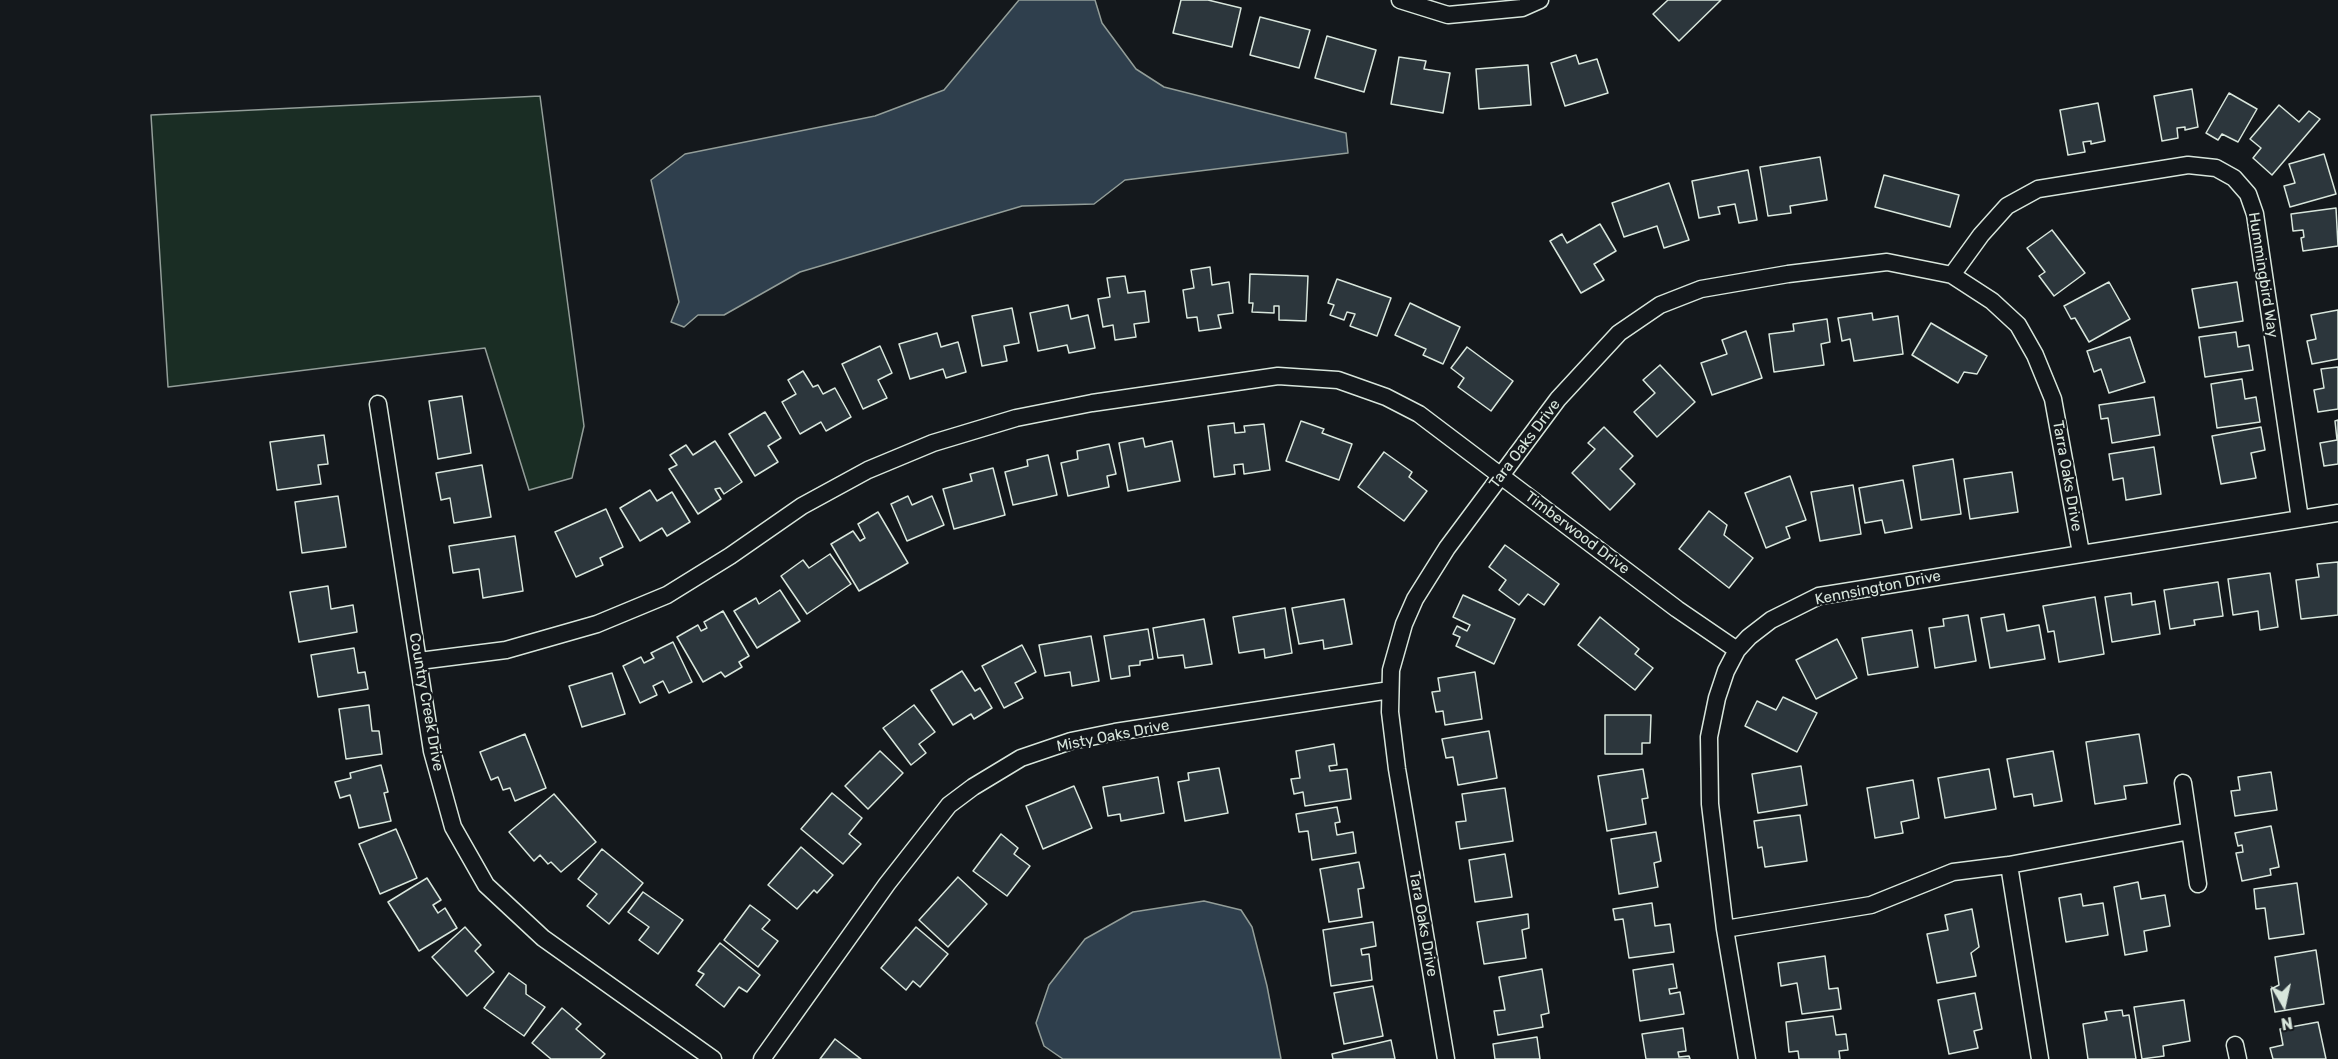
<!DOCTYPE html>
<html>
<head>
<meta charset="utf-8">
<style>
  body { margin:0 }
  #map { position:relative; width:2338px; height:1059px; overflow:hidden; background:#14181c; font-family:Rubik,sans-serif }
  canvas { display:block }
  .north { position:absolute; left:2254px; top:975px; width:60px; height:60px; -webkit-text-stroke:4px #14181c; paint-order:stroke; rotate:171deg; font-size:16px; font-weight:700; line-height:24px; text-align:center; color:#d8e6dc }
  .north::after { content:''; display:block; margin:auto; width:21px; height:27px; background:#d8e6dc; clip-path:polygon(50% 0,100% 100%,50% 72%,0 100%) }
</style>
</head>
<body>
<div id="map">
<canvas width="2338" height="1059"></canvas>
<div class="north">N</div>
</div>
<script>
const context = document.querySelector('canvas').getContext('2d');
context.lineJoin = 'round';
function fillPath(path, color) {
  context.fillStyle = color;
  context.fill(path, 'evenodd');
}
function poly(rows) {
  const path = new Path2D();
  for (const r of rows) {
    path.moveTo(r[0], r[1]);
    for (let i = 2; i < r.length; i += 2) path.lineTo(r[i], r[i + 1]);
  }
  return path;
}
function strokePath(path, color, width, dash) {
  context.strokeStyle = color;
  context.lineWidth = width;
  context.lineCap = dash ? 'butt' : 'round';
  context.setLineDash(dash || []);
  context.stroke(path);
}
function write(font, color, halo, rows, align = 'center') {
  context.font = font + ' Rubik,sans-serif';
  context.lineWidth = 4.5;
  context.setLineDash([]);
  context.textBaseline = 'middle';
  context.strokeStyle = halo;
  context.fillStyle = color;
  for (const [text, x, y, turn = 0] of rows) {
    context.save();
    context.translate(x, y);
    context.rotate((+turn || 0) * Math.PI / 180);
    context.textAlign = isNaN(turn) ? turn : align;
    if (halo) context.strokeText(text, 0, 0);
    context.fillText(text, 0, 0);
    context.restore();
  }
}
const green = poly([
  [540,96,584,426,572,478,529,490,485,348,168,387,151,115,540,96]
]);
const water = poly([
  [1019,0,1095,0,1102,23,1136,69,1164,87,1346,133,1348,153,1125,180,1094,204,1022,206,800,272,724,315,698,315,684,327,671,322,679,302,651,180,685,154,875,116,944,90,1019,0],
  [1204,901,1241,910,1252,927,1267,986,1281,1059,1063,1059,1044,1046,1036,1023,1049,985,1085,939,1133,912,1204,901]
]);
const building = poly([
  [1181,0,1208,0,1241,8,1232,47,1173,33,1181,0],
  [1668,0,1721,0,1679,41,1653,14,1668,0],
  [1260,17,1310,30,1299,68,1250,55,1260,17],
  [1327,36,1376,50,1364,92,1315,78,1327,36],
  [1576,55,1579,64,1597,59,1608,93,1565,106,1551,63,1576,55],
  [1399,57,1426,61,1424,69,1450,73,1443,113,1391,104,1399,57],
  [1528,65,1531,105,1479,109,1476,69,1528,65],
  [2192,89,2198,127,2185,130,2185,127,2177,128,2178,138,2162,141,2154,96,2192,89],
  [2229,93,2257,109,2238,142,2222,134,2218,140,2206,133,2229,93],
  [2098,103,2105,141,2091,144,2091,141,2083,142,2085,152,2068,155,2060,110,2098,103],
  [2279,105,2299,122,2309,111,2320,119,2272,175,2253,158,2261,148,2250,139,2279,105],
  [2324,154,2336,194,2290,207,2284,186,2295,183,2289,164,2324,154],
  [1820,157,1827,200,1790,206,1791,213,1768,216,1760,167,1820,157],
  [1748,170,1757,220,1739,223,1735,204,1718,207,1720,214,1699,218,1692,181,1748,170],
  [1884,175,1959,195,1950,227,1875,207,1884,175],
  [1669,183,1689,240,1664,248,1657,226,1624,237,1612,203,1669,183],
  [2336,208,2338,246,2303,251,2301,238,2304,237,2303,230,2293,231,2291,214,2336,208],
  [1600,224,1616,251,1594,264,1604,280,1581,293,1550,241,1562,234,1567,243,1600,224],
  [2052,230,2085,273,2054,296,2039,276,2045,272,2027,248,2052,230],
  [1210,267,1212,285,1229,282,1233,313,1218,315,1221,328,1199,331,1197,317,1187,318,1183,290,1194,288,1191,270,1210,267],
  [1250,274,1308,276,1306,321,1279,320,1279,306,1274,306,1274,313,1252,312,1253,303,1249,303,1250,274],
  [1125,276,1128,293,1145,291,1149,322,1134,324,1136,337,1115,340,1113,325,1103,327,1098,299,1110,297,1107,278,1125,276],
  [1337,279,1391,298,1377,336,1350,326,1355,314,1347,312,1344,320,1330,315,1334,305,1328,303,1337,279],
  [2109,282,2130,319,2089,342,2075,318,2071,319,2064,306,2109,282],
  [2237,282,2243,321,2199,328,2192,289,2237,282],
  [1410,303,1460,327,1443,364,1423,355,1426,349,1395,335,1410,303],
  [1068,305,1071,319,1088,315,1095,348,1069,353,1067,345,1038,351,1030,313,1068,305],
  [1012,308,1019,343,1004,346,1007,361,982,366,972,316,1012,308],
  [2338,310,2338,359,2312,364,2307,341,2316,339,2311,315,2338,310],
  [1872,313,1873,320,1898,316,1903,354,1854,361,1850,339,1842,341,1838,318,1872,313],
  [1827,319,1830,342,1821,344,1824,365,1774,372,1769,334,1794,331,1793,324,1827,319],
  [1931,323,1987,356,1977,374,1964,372,1958,383,1912,355,1931,323],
  [1746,331,1762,378,1712,395,1701,363,1727,354,1722,340,1746,331],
  [2236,332,2238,347,2249,345,2253,370,2205,377,2199,337,2236,332],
  [937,333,941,347,958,342,966,372,946,378,943,369,910,379,899,344,937,333],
  [2130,337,2145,382,2109,393,2101,369,2094,372,2087,351,2130,337],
  [880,346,892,373,878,380,887,398,863,409,842,364,880,346],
  [1467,347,1513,381,1491,411,1458,387,1464,378,1451,368,1467,347],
  [1660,365,1695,402,1657,437,1634,412,1655,393,1643,380,1660,365],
  [2338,367,2338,409,2318,412,2314,390,2324,388,2321,369,2338,367],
  [803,371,813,387,818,385,823,394,835,388,851,417,826,431,821,422,800,434,782,402,796,394,788,380,803,371],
  [2242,379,2245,399,2256,397,2260,422,2217,428,2211,384,2242,379],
  [462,396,471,453,438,459,429,401,462,396],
  [2154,397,2160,435,2112,443,2108,418,2101,419,2099,405,2154,397],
  [765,412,781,438,768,446,778,462,755,476,729,434,765,412],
  [2338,420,2338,464,2324,466,2320,443,2337,440,2335,421,2338,420],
  [1301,421,1324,429,1322,433,1352,444,1339,480,1286,461,1301,421],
  [1234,423,1235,433,1245,432,1244,426,1264,424,1270,470,1244,474,1243,464,1234,465,1235,474,1214,477,1208,426,1234,423],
  [1604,427,1633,456,1620,469,1635,484,1610,510,1572,473,1595,449,1588,443,1604,427],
  [2261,427,2265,450,2251,453,2256,478,2221,484,2212,436,2261,427],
  [324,435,328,464,318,465,321,484,277,490,270,442,324,435],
  [1143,438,1145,447,1172,441,1180,481,1128,491,1119,443,1143,438],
  [715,441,742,482,724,494,720,488,715,489,721,499,698,514,669,469,677,465,670,455,686,445,693,455,715,441],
  [1109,444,1116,474,1107,476,1109,487,1068,496,1061,463,1078,459,1077,451,1109,444],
  [2154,447,2161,494,2126,500,2123,478,2113,480,2109,454,2154,447],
  [1384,452,1412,472,1409,477,1427,491,1404,521,1358,487,1384,452],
  [1048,455,1057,495,1013,505,1005,472,1028,466,1027,460,1048,455],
  [1953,459,1961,514,1921,520,1913,466,1953,459],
  [482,465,491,517,454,523,450,498,441,500,436,473,482,465],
  [993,468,1005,515,954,529,943,489,972,481,970,474,993,468],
  [2012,472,2018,512,1970,519,1964,479,2012,472],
  [1790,476,1806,520,1786,527,1790,538,1766,548,1745,493,1790,476],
  [1903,480,1912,528,1885,533,1882,520,1865,523,1859,488,1903,480],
  [1853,485,1861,534,1820,541,1811,492,1853,485],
  [650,490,657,501,672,492,690,522,667,536,662,528,640,541,620,508,650,490],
  [338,496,346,547,302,553,295,502,338,496],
  [908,496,912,505,932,496,944,525,907,541,891,504,908,496],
  [606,509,623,547,600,558,603,565,576,577,555,532,606,509],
  [1709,511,1727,525,1724,535,1753,558,1729,588,1679,549,1709,511],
  [878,512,908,563,859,591,831,544,853,531,860,541,865,538,858,524,878,512],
  [515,536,523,591,483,598,479,569,453,573,449,546,515,536],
  [1505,545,1559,584,1544,605,1528,594,1519,605,1499,590,1506,580,1489,567,1505,545],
  [830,554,851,584,807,614,781,576,803,560,809,568,830,554],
  [2338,562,2338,615,2301,619,2296,580,2319,577,2317,564,2338,562],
  [2270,573,2278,627,2260,630,2258,611,2233,615,2228,579,2270,573],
  [2218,582,2223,616,2194,620,2195,625,2170,629,2164,590,2218,582],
  [328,586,331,609,353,605,357,632,299,642,290,592,328,586],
  [780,590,800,621,757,648,734,611,756,598,759,604,780,590],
  [2131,593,2132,605,2155,601,2160,634,2112,642,2105,597,2131,593],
  [1463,595,1515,619,1494,664,1456,646,1460,637,1453,634,1457,626,1467,631,1470,625,1453,617,1463,595],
  [2095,597,2104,654,2059,662,2054,631,2048,632,2043,606,2095,597],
  [1344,599,1352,644,1324,649,1323,640,1299,644,1292,608,1344,599],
  [1285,608,1292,653,1265,658,1264,649,1239,653,1233,617,1285,608],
  [723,611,749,656,739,662,742,667,725,677,721,672,703,682,677,637,698,625,701,631,707,628,704,622,723,611],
  [2004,614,2007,631,2039,625,2045,659,1990,668,1981,618,2004,614],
  [1968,615,1976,661,1935,668,1929,628,1944,626,1943,619,1968,615],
  [1600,617,1639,649,1635,654,1653,668,1635,690,1578,645,1600,617],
  [1204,619,1212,664,1185,668,1183,655,1158,658,1153,628,1204,619],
  [1148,629,1153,659,1140,661,1140,665,1129,666,1130,676,1111,679,1104,636,1148,629],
  [1912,630,1918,667,1868,675,1862,638,1912,630],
  [1091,636,1099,681,1072,686,1070,672,1045,676,1039,645,1091,636],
  [1837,639,1857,678,1816,699,1796,660,1837,639],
  [673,642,692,682,669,693,663,681,653,686,657,695,640,703,623,666,641,657,644,663,654,658,651,653,673,642],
  [1022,645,1036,672,1015,683,1023,698,1004,708,982,666,1022,645],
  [354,648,358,673,365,672,368,689,318,697,311,655,354,648],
  [962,671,975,691,980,688,992,708,974,719,971,714,953,725,931,690,962,671],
  [1475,672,1482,719,1445,725,1443,711,1436,712,1432,692,1440,691,1438,678,1475,672],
  [612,673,625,714,582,727,569,686,612,673],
  [1783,697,1817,713,1797,752,1745,726,1757,701,1776,710,1783,697],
  [369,705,372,731,379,731,382,754,346,759,339,709,369,705],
  [914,705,935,732,919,744,926,753,911,765,883,728,914,705],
  [1605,715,1651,715,1650,743,1642,743,1642,754,1605,754,1605,715],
  [1489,731,1497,778,1458,785,1453,757,1446,758,1442,739,1489,731],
  [525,734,546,788,515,801,510,788,503,790,498,777,491,780,480,752,525,734],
  [2139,734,2147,783,2124,786,2126,799,2095,804,2086,742,2139,734],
  [1334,744,1337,765,1329,766,1330,771,1347,769,1351,799,1305,806,1303,792,1294,794,1291,779,1300,778,1296,751,1334,744],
  [880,751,903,773,868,809,845,786,880,751],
  [2053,751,2062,801,2034,806,2032,794,2014,797,2007,759,2053,751],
  [381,765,388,792,384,793,391,821,359,828,350,795,340,798,335,782,351,778,350,773,381,765],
  [1801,766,1807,805,1758,813,1752,774,1801,766],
  [1219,768,1228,813,1185,821,1178,782,1189,780,1188,773,1219,768],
  [1643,769,1648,798,1642,799,1646,824,1607,831,1598,776,1643,769],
  [1989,769,1996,809,1945,818,1938,778,1989,769],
  [2271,772,2277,810,2235,816,2231,791,2240,790,2238,777,2271,772],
  [1158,777,1164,813,1121,821,1120,814,1108,816,1103,787,1158,777],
  [1913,780,1919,818,1901,822,1903,833,1875,838,1867,788,1913,780],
  [1074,786,1092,828,1043,849,1026,806,1074,786],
  [1505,788,1513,841,1460,849,1456,822,1466,821,1462,794,1505,788],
  [832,793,862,818,849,834,861,844,843,864,801,829,832,793],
  [554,794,596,842,561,872,551,862,548,864,540,855,534,861,509,832,554,794],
  [1337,807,1340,822,1335,823,1337,835,1353,832,1356,853,1312,860,1308,831,1299,832,1296,814,1337,807],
  [1800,815,1807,861,1765,867,1762,847,1758,848,1754,821,1800,815],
  [2271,826,2279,867,2270,869,2271,875,2242,881,2236,853,2243,852,2242,845,2238,846,2235,833,2271,826],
  [396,829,417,878,380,894,359,844,396,829],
  [1656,832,1661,861,1654,863,1658,887,1619,894,1611,839,1656,832],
  [1001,834,1018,848,1014,854,1030,866,1007,896,973,871,1001,834],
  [801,847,833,875,817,893,814,890,797,909,768,885,801,847],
  [602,849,643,883,609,924,587,906,597,894,578,879,602,849],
  [1505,854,1512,897,1475,902,1469,860,1505,854],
  [1359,862,1364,888,1358,889,1362,917,1329,922,1320,869,1359,862],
  [958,877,987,904,948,947,919,920,958,877],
  [427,878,441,900,433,905,438,913,445,908,457,928,419,951,388,902,427,878],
  [2138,882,2141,899,2165,895,2170,926,2144,931,2147,951,2125,955,2114,887,2138,882],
  [2297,883,2304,934,2269,939,2265,908,2256,909,2254,889,2297,883],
  [643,892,683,920,658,954,639,940,649,927,628,912,643,892],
  [2081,894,2083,906,2103,903,2108,935,2066,942,2059,898,2081,894],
  [1652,903,1655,926,1670,924,1674,952,1629,958,1623,919,1615,920,1613,909,1652,903],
  [750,905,770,920,762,929,778,941,758,967,724,940,750,905],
  [1972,909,1979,947,1971,953,1976,976,1937,983,1927,934,1948,930,1945,915,1972,909],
  [1528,914,1529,928,1522,930,1526,958,1484,964,1477,922,1528,914],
  [1373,922,1376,946,1361,949,1362,955,1369,954,1372,980,1331,986,1323,930,1373,922],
  [465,927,481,945,475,951,494,972,467,996,432,957,465,927],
  [916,927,948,954,920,987,913,981,906,990,881,968,916,927],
  [720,943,760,975,747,992,739,987,724,1007,696,985,704,974,698,971,720,943],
  [2316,950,2324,1004,2275,1012,2271,989,2279,985,2275,957,2316,950],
  [1825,956,1829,989,1838,988,1841,1009,1802,1014,1797,983,1781,986,1778,963,1825,956],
  [1673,964,1677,988,1669,989,1670,994,1680,992,1684,1014,1640,1021,1633,970,1673,964],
  [1542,969,1549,1013,1541,1015,1543,1027,1498,1035,1494,1011,1505,1010,1499,977,1542,969],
  [509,973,526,985,526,994,545,1007,524,1036,484,1008,509,973],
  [1373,986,1383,1036,1344,1044,1334,993,1373,986],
  [1975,993,1982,1029,1974,1031,1978,1048,1949,1054,1938,1000,1975,993],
  [2184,1000,2190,1041,2163,1046,2164,1056,2142,1059,2134,1007,2184,1000],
  [562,1008,581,1024,576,1029,605,1054,600,1059,551,1059,532,1043,562,1008],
  [2122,1010,2123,1016,2129,1015,2136,1059,2088,1059,2083,1024,2107,1020,2105,1012,2122,1010],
  [1833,1016,1836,1035,1846,1034,1848,1050,1839,1051,1840,1059,1799,1059,1798,1051,1789,1052,1786,1022,1833,1016],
  [2318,1022,2326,1059,2273,1059,2270,1048,2283,1045,2280,1029,2318,1022],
  [1683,1028,1686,1051,1678,1052,1679,1057,1689,1056,1690,1059,1646,1059,1642,1034,1683,1028],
  [1537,1037,1540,1059,1495,1059,1493,1044,1537,1037],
  [835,1039,861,1059,820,1059,835,1039],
  [1391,1040,1395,1059,1333,1059,1332,1054,1391,1040]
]);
const street = poly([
  [1400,0,1448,15,1522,8,1540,0],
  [1952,275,1981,235,2007,206,2038,189,2188,165,2216,168,2234,178,2248,194,2255,214,2300,519],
  [378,404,432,751,453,827,486,885,543,938,713,1059],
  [419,661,506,650,597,624,667,595,730,556,802,506,868,470,933,443,1016,418,1092,403,1278,376,1338,380,1386,397,1419,414,1677,609,1737,650],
  [2183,783,2198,884],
  [2009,865,2040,1059],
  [1725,929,1871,905,1953,872,2009,865,2190,831],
  [2235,1045,2238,1059],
  [762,1059,887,884,949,805,973,787,1021,758,1071,741,1115,732,1390,690],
  [1446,1059,1397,769,1390,712,1391,670,1404,624,1415,599,1447,548,1558,399,1619,333,1660,305,1701,289,1788,274,1887,262,1952,275,1992,301,2018,325,2035,355,2053,399,2081,553],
  [1747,1059,1725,929,1710,804,1709,737,1717,698,1726,671,1737,650,1749,637,1771,620,1819,596,2338,513]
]);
const streetNames = [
  ["Hummingbird Way",2263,275,81],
  ["Tara Oaks Drive",1525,444,-53],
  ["Tarra Oaks Drive",2067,476,80],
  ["Timberwood Drive",1577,533,37],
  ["Kennsington Drive",1878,588,-11],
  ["Country Creek Drive",426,702,80],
  ["Misty Oaks Drive",1113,736,-11],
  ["Tara Oaks Drive",1423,924,80]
];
fillPath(green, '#1a2d24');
strokePath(green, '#939e99', 1.5);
fillPath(water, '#2f3f4d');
strokePath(water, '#939e99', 1.5);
fillPath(building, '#2c363c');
strokePath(building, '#d8e6dc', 1.5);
strokePath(street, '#d8e6dc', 19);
strokePath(street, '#14181c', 16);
write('15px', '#d8e6dc', '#14181c', streetNames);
</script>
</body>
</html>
